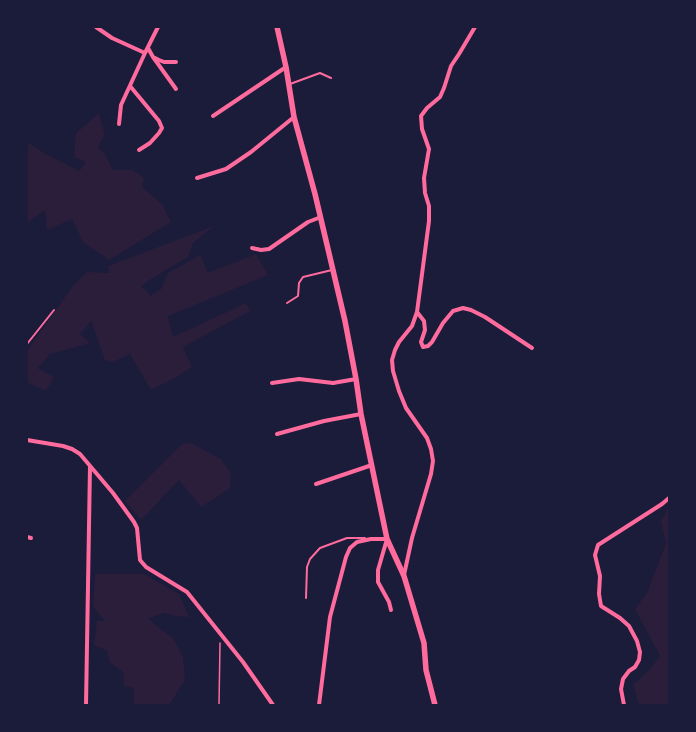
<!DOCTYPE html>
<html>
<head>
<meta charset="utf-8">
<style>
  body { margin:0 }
  #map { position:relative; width:696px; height:732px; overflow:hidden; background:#1b1b3a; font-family:"DM Sans",sans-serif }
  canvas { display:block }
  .frame { position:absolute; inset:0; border:28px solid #1b1b3a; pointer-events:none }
</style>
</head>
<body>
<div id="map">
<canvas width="696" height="732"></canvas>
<div class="frame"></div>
</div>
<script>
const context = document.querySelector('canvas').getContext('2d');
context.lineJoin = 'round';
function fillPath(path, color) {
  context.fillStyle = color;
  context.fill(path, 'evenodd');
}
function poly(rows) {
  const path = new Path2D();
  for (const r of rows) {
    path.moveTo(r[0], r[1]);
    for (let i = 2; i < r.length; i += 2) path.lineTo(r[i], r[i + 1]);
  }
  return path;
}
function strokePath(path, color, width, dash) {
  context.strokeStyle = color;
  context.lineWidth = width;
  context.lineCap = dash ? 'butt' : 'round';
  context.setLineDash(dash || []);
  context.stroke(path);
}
const green = poly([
  [99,113,105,135,98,147,104,153,113,170,133,170,144,178,142,187,162,204,171,222,109,260,83,242,72,219,47,230,45,210,27,223,27,142,46,154,79,171,86,162,74,157,76,133],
  [214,226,193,243,188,257,148,281,141,287,147,291,150,296,161,289,168,273,200,255,208,273,256,254,268,275,168,316,173,337,246,303,250,311,183,347,192,367,175,378,151,390,130,354,113,362,105,360,91,321,80,334,90,343,50,354,38,368,54,377,46,391,27,382,27,351,72,287,87,272,109,273,108,266],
  [191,443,221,459,231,473,230,488,201,507,179,480,141,520,125,501,182,444],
  [669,506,669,705,639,705,633,685,649,670,660,656,635,609,647,593,666,543,661,521],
  [95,574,144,574,179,594,189,617,176,616,164,613,149,618,155,625,173,638,183,657,185,680,169,705,134,705,134,688,124,686,124,673,110,662,107,651,94,645,97,621,105,621,93,607]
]);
const path = poly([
  [219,705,220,643]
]);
const service = poly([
  [290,84,320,73,331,78],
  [287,303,298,296,299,283,303,277,332,270],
  [27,344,54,310],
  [306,598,307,567,310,559,320,548,347,538,365,538]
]);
const minor = poly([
  [96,27,112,38,145,53,158,27],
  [148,48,153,57,159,60,164,62,176,62],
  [153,57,176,89],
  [130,86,159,121,162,128,159,133,150,143,139,150],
  [213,116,286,67],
  [119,124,121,105,145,53],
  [197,178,226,169,251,152,294,117],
  [252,248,261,250,269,249,308,222,321,217],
  [417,312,424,321,425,330,421,342,423,347,428,346,432,342,443,323,453,311,463,308,471,310,485,317,532,348],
  [272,383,299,379,333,383,356,379],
  [277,434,324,421,361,414],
  [27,440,63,446,72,449,80,454,113,493,134,522,137,528,140,560,146,567,187,592,243,662,273,705],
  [316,484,372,465],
  [27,537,31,538],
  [404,575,412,538,431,474,433,461,431,449,427,438,406,408,399,391,393,371,392,360,395,350,399,342,412,326,417,312,429,221,429,206,425,193,424,178,429,149,422,129,421,116,427,108,440,97,444,88,451,66,459,54,475,27],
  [86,705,90,466],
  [319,705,330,617,346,557,350,548,357,542,371,539,387,539,378,570,378,582,389,602,391,610],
  [624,705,621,689,623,679,629,671,635,667,639,660,640,652,637,641,629,626,620,618,601,606,599,594,600,576,595,555,598,545,662,504,669,498]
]);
const tertiary = poly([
  [277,27,286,67,294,117,315,194,345,321,356,379,361,414,387,539,404,576,424,643,426,670,435,705]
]);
fillPath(green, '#2a1e3b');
strokePath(path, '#ff6b9d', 1.5);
strokePath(service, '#ff6b9d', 2);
strokePath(minor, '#ff6b9d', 4);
strokePath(tertiary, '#ff6b9d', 5.5);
</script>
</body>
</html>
